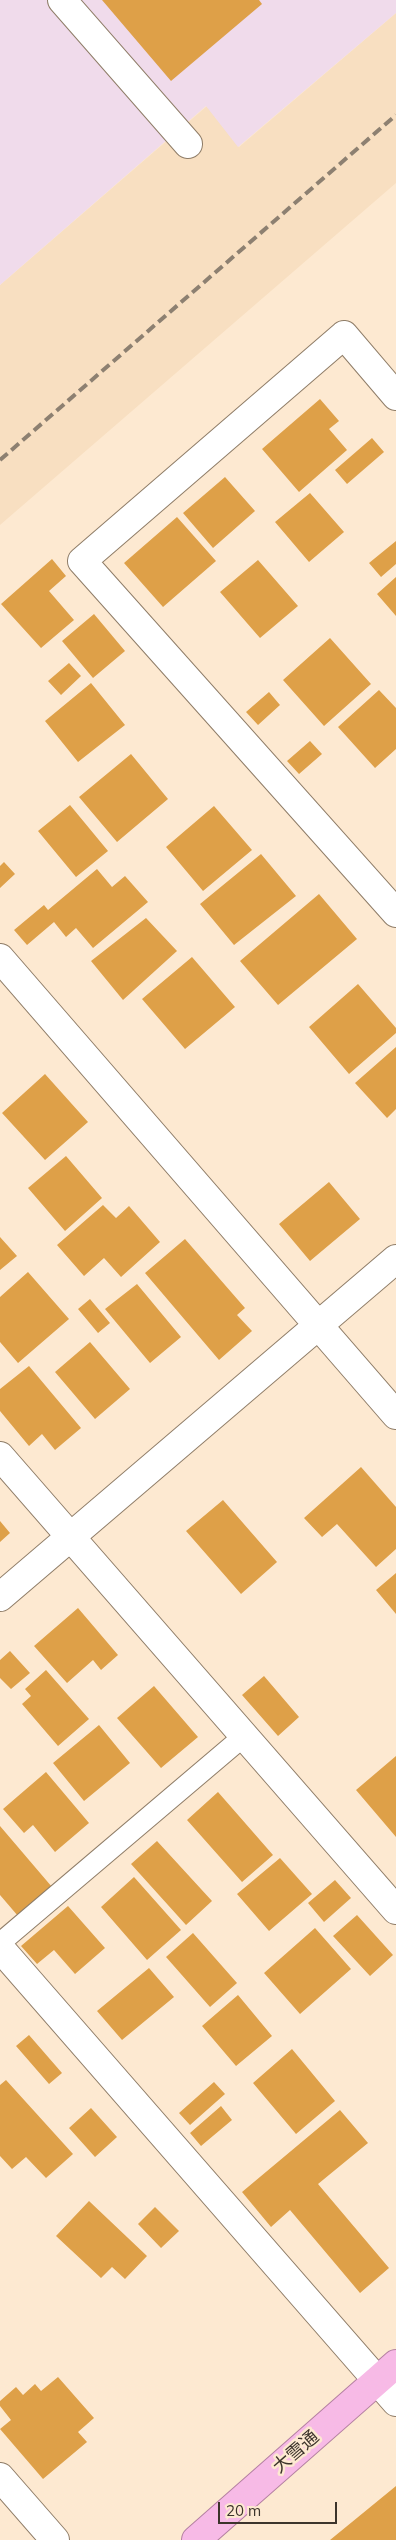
<!DOCTYPE html>
<html>
<head>
<meta charset="utf-8">
<style>
  body { margin:0 }
  #map { position:relative; width:396px; height:2540px; overflow:hidden; background:#fde9d1; font-family:Mulish,sans-serif }
  canvas { display:block }
  .scale { position:absolute; left:218px; top:2502px; width:119px; height:22px; box-sizing:border-box; border:2px solid #3c342b; border-top:0; padding-left:6px; font-size:15px; line-height:18px; white-space:nowrap; color:#3c342b; -webkit-text-stroke:4px #fde9d1; paint-order:stroke }
</style>
</head>
<body>
<div id="map">
<canvas width="396" height="2540"></canvas>
<div class="scale">20 m</div>
</div>
<script>
const context = document.querySelector('canvas').getContext('2d');
context.lineJoin = 'round';
function fillPath(path, color) {
  context.fillStyle = color;
  context.fill(path, 'evenodd');
}
function poly(rows) {
  const path = new Path2D();
  for (const r of rows) {
    path.moveTo(r[0], r[1]);
    for (let i = 2; i < r.length; i += 2) path.lineTo(r[i], r[i + 1]);
  }
  return path;
}
function strokePath(path, color, width, dash) {
  context.strokeStyle = color;
  context.lineWidth = width;
  context.lineCap = dash ? 'butt' : 'round';
  context.setLineDash(dash || []);
  context.stroke(path);
}
function write(font, color, halo, rows, align = 'center') {
  context.font = font + ' Mulish,"Noto Sans JP",sans-serif';
  context.lineWidth = 5;
  context.setLineDash([]);
  context.textBaseline = 'middle';
  context.strokeStyle = halo;
  context.fillStyle = color;
  for (const [text, x, y, turn = 0] of rows) {
    context.save();
    context.translate(x, y);
    context.rotate((+turn || 0) * Math.PI / 180);
    context.textAlign = isNaN(turn) ? turn : align;
    if (halo) context.strokeText(text, 0, 0);
    context.fillText(text, 0, 0);
    context.restore();
  }
}
const built = poly([
  [396,13,396,183,0,525,0,285,207,106,239,147]
]);
const industrial = poly([
  [0,0,396,0,396,13,238,147,206,106,0,285]
]);
const building = poly([
  [102,0,259,0,262,4,171,81],
  [320,399,339,421,329,429,347,450,299,492,262,449],
  [372,438,384,452,347,484,335,470],
  [225,477,255,511,213,548,183,513],
  [310,493,344,532,309,562,275,522],
  [177,517,216,561,163,607,124,563],
  [396,541,396,564,381,577,369,563],
  [52,559,66,576,49,591,74,620,41,648,1,604],
  [258,560,298,606,260,638,220,592],
  [396,577,396,616,377,594],
  [94,614,125,651,93,678,62,641],
  [330,638,371,684,324,726,283,680],
  [69,663,81,676,61,695,48,681],
  [91,683,125,725,78,762,45,721],
  [379,690,396,708,396,749,375,768,338,727],
  [269,692,280,705,258,725,246,712],
  [310,741,322,754,299,774,287,761],
  [131,754,168,799,117,842,79,797],
  [70,805,108,851,76,877,38,831],
  [214,806,252,850,203,891,166,847],
  [261,854,296,896,234,945,200,904],
  [4,862,15,874,0,888,0,866],
  [97,869,112,887,125,876,148,902,93,948,76,928,66,937,54,922,27,945,14,930,44,905,48,910],
  [319,894,357,939,278,1005,240,961],
  [146,918,177,951,123,1000,91,961],
  [192,957,235,1007,185,1049,142,999],
  [358,984,396,1028,396,1033,349,1074,309,1027],
  [396,1047,396,1109,387,1118,355,1083],
  [45,1074,88,1122,45,1160,2,1113],
  [66,1156,102,1198,65,1231,28,1188],
  [329,1182,360,1219,310,1261,279,1224],
  [103,1205,116,1218,129,1206,160,1242,121,1277,104,1258,84,1276,57,1245],
  [0,1237,17,1256,0,1270],
  [185,1239,245,1308,237,1315,252,1331,219,1360,145,1273],
  [28,1272,69,1319,18,1363,0,1342,0,1297],
  [137,1284,181,1337,150,1363,105,1309],
  [90,1299,110,1323,98,1333,78,1309],
  [90,1342,130,1389,95,1419,55,1372],
  [29,1366,81,1428,55,1450,42,1434,29,1446,0,1411,0,1389],
  [361,1467,396,1507,396,1549,376,1567,337,1524,322,1537,304,1518],
  [223,1500,277,1562,241,1594,186,1531],
  [0,1521,10,1533,0,1542],
  [396,1573,396,1614,376,1590],
  [78,1608,118,1655,101,1670,93,1660,67,1683,34,1646],
  [10,1651,30,1673,11,1689,0,1678,0,1660],
  [46,1670,89,1719,58,1746,22,1704,31,1696,25,1689],
  [264,1676,299,1717,278,1736,242,1695],
  [154,1686,198,1737,161,1768,117,1718],
  [99,1725,130,1763,84,1801,53,1763],
  [396,1756,396,1837,356,1790],
  [46,1772,89,1823,55,1852,33,1825,24,1833,3,1809],
  [218,1792,273,1855,242,1882,187,1820],
  [0,1826,52,1887,18,1916,0,1895],
  [157,1841,212,1901,186,1925,131,1864],
  [280,1858,312,1894,269,1931,237,1894],
  [134,1877,181,1930,147,1960,101,1907],
  [335,1880,351,1898,324,1922,308,1903],
  [68,1906,105,1948,75,1974,54,1950,37,1964,21,1946],
  [357,1915,393,1955,370,1976,333,1936],
  [315,1928,351,1969,300,2014,264,1973],
  [193,1933,237,1983,210,2007,166,1957],
  [149,1968,174,1997,122,2040,97,2011],
  [238,1995,272,2036,236,2066,202,2026],
  [29,2035,62,2073,49,2084,16,2046],
  [292,2049,335,2101,296,2134,253,2083],
  [6,2080,73,2154,46,2178,26,2157,12,2169,0,2156,0,2085],
  [214,2082,225,2094,190,2125,179,2113],
  [221,2106,232,2120,201,2146,190,2133],
  [91,2108,117,2137,95,2157,69,2128],
  [340,2110,368,2143,318,2184,389,2268,360,2293,290,2210,271,2227,242,2192],
  [89,2201,147,2256,125,2279,112,2267,101,2278,56,2236],
  [155,2207,179,2231,161,2248,138,2224],
  [58,2377,94,2418,78,2432,87,2442,43,2479,0,2429,11,2420,0,2406,0,2401,16,2387,23,2395,35,2384,41,2391],
  [396,2486,396,2540,330,2540]
]);
const service = poly([
  [0,1943,244,1736]
]);
const minor = poly([
  [62,0,188,144],
  [396,396,344,335,82,561,396,913],
  [0,958,396,1415],
  [0,1456,396,1910],
  [0,1597,396,1259],
  [0,1948,396,2402],
  [0,2477,55,2540]
]);
const trunk = poly([
  [196,2540,396,2364]
]);
const rail = poly([
  [0,460,396,115]
]);
const streetNames = [
  ["大雪通",296,2452,-41]
];
fillPath(built, '#f8dfc1');
fillPath(industrial, '#f0dbeb');
fillPath(building, '#dea048');
strokePath(service, '#8f7d68', 22);
strokePath(minor, '#8f7d68', 30);
strokePath(trunk, '#b480a1', 30);
strokePath(service, '#fff', 20);
strokePath(minor, '#fff', 28);
strokePath(trunk, '#f7bae6', 28);
strokePath(rail, '#8d8071', 4, [10, 5]);
write('18px', '#3c342b', '#fde9d1', streetNames);
</script>
</body>
</html>
